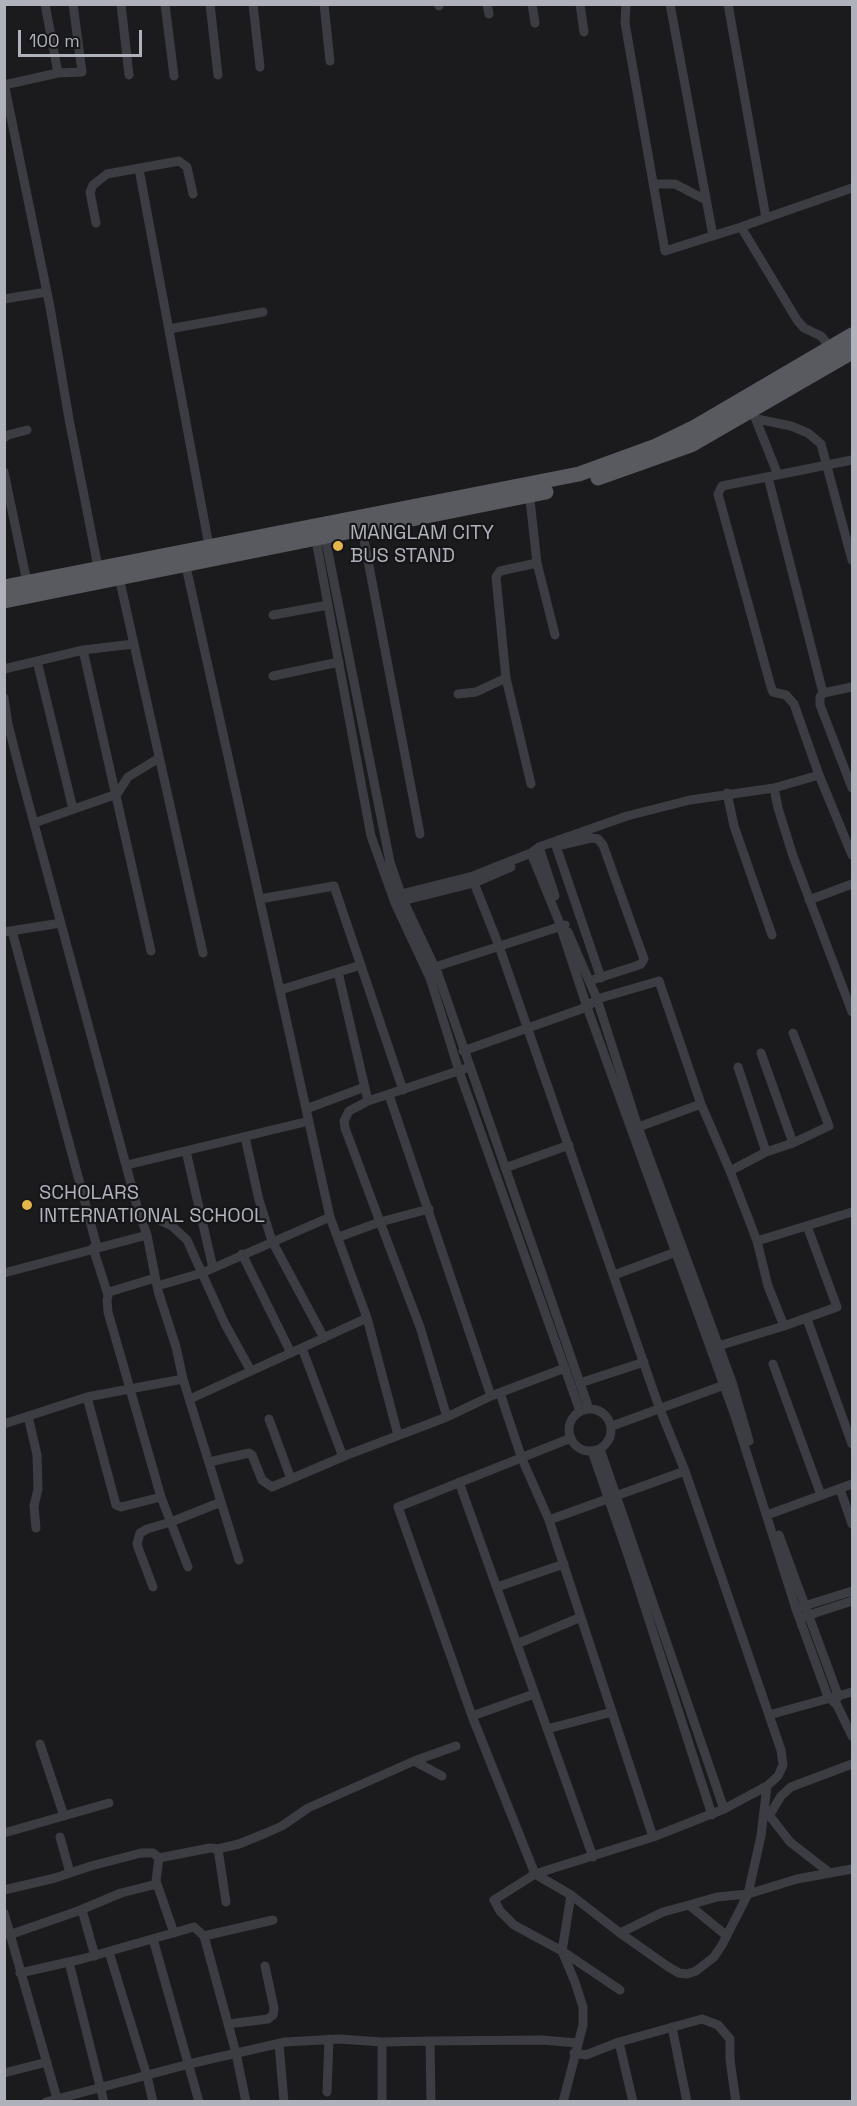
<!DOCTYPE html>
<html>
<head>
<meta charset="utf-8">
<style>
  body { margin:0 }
  #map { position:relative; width:857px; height:2106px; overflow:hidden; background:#1b1b1d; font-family:"Space Grotesk",sans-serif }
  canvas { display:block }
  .frame { position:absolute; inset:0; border:6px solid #afb2bb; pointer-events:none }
  .scale { position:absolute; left:18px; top:30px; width:124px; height:27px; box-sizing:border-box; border:3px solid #afb2bb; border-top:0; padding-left:8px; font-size:18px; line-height:21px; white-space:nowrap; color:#afb2bb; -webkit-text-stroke:4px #161618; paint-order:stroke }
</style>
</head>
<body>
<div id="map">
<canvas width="857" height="2106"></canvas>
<div class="frame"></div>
<div class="scale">100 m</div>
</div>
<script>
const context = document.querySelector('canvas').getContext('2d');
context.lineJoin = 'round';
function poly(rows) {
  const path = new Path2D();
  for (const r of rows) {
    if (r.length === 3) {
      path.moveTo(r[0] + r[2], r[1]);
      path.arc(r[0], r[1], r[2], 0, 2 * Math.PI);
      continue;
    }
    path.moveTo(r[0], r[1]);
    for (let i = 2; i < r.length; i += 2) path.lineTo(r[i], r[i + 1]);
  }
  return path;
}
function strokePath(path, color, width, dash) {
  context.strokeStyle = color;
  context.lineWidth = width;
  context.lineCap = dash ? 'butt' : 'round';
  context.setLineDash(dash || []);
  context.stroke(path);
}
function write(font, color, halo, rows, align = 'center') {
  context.font = font + ' "Space Grotesk",sans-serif';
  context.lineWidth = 4.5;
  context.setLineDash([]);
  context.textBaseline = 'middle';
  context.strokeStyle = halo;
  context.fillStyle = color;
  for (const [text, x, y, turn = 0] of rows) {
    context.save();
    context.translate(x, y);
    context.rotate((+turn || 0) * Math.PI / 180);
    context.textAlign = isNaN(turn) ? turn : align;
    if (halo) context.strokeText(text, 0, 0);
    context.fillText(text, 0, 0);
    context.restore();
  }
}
const street = poly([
  [45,4,58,73],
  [121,4,129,75],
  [165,4,174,76],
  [210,4,218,75],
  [253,4,260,67],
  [324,4,330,61],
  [438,4,439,6],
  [487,4,489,14],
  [532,4,535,23],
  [580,4,584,32],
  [626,4,625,23,665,251,741,227,797,320,804,328,821,336,831,348],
  [670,4,713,236],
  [728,4,766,218,852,188],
  [4,83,50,307,69,419,99,572],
  [4,85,58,73,82,72,73,4],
  [139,169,209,546],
  [654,184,675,184,706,200],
  [96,223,90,192,93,185,107,174,179,161,187,167,193,194],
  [741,227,766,218],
  [4,299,47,292],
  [169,329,263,312],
  [754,415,778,475],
  [757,419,791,426,808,433,821,444,852,560],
  [4,438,8,435,27,430],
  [4,472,27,582],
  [768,477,823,693],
  [362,529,420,834],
  [324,532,390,862,403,900,438,974,589,1409],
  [315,535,371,836,395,903,430,978,459,1071,580,1411],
  [185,562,330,1217,367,1318,398,1435],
  [537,563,555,635],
  [119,577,203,953],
  [273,615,328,605],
  [83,650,151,951],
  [37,661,73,809],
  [4,669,83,650,134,644],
  [273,676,339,662],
  [506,678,531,784],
  [852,687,823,693,820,697,820,705,852,788],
  [458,694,476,692,506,678,496,577,500,571,537,563,529,491],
  [4,698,8,724,21,775,138,1210,147,1235,158,1291,176,1347,183,1379,239,1560],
  [819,775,852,855],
  [774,788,778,808,793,856,852,1012],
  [727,793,734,826,772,935],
  [34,823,117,794,128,777,159,758],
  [556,846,601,978],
  [557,846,591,838,598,839,603,845,644,959,641,964,636,966,589,981],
  [539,847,555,896],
  [531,853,558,919,587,1007,735,1416,796,1609,828,1697,837,1705,852,1736],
  [474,883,499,946,659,1407,685,1471,769,1715,852,1692],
  [397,895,473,876,531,853,539,847,627,816,690,800,774,788,819,775,794,704,786,695,773,692,771,687,718,494,722,486,852,460],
  [260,899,334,886,403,1090],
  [809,900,852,884],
  [398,902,474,883,511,867],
  [12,931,97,1247],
  [4,932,61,923],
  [568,932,597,999,638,1127,732,1382,749,1441],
  [435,967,565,925],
  [338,972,368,1101],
  [280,990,361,965],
  [463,1051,587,1007,597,999,659,981,701,1104,730,1171,757,1241,852,1212],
  [761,1053,793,1143],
  [738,1067,766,1152],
  [389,1095,491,1396],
  [306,1109,365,1087],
  [633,1129,701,1104],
  [245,1137,259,1200,272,1241,324,1338],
  [186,1151,213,1268],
  [127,1165,309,1121],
  [505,1168,569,1145],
  [730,1171,766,1152,793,1143,829,1126,793,1033],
  [429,1209,380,1222,345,1128,344,1121,349,1111,368,1101,464,1069],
  [138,1210,172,1226,187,1240,225,1324,251,1371],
  [339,1237,380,1222,420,1327,447,1417],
  [93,1248,108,1295],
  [242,1254,291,1353],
  [4,1273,147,1235],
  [614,1275,676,1252],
  [155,1278,109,1292,107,1300,108,1312,161,1497,188,1567],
  [157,1286,202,1273,330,1217],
  [807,1319,852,1444],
  [784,1326,837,1307,807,1226],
  [715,1347,784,1326,768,1286,757,1241],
  [302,1348,343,1457],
  [773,1364,821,1495],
  [580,1383,644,1362],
  [500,1393,522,1459,549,1520,653,1837],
  [87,1397,116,1505,121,1507,161,1497],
  [190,1399,367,1318],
  [590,1430,21],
  [28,1416,37,1455,38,1489,34,1506,36,1528],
  [269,1419,291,1479],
  [4,1424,87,1397,183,1379],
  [612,1426,727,1384],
  [571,1438,398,1507,472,1716,535,1874,653,1837,724,1809,767,1786,778,1776,783,1765,781,1750,769,1715],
  [600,1449,724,1809],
  [592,1451,629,1558,712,1815],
  [209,1462,249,1453,252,1455,262,1480,272,1487,347,1455,447,1417,491,1396,565,1368],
  [459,1482,593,1857],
  [840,1489,852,1524],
  [767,1515,852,1484],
  [549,1520,685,1471],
  [779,1535,838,1695,837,1699],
  [153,1587,139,1550,137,1544,140,1533,147,1529,171,1522,221,1502],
  [497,1587,564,1564],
  [801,1607,852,1591],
  [803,1617,852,1601],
  [517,1644,581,1617],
  [472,1716,534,1694],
  [547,1729,612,1712],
  [40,1744,64,1816],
  [414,1761,456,1746],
  [766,1811,790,1842,830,1873],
  [769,1816,781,1796,791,1787,852,1764],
  [4,1833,109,1803],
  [60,1837,70,1873],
  [218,1849,239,1844,266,1833,282,1826,308,1808,414,1761,442,1776],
  [159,1858,156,1881,174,1933],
  [4,1890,55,1878,91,1866,141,1853,153,1853,159,1858,210,1848,218,1849,226,1902],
  [689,1905,727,1936],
  [82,1910,95,1956],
  [4,1913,58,2102],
  [620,1933,663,1912,689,1905,717,1897,748,1894,797,1879,852,1869],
  [9,1935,78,1911,121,1893,157,1884],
  [204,1936,236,2053,246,2102],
  [153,1939,199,2102],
  [109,1952,147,2076,153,2102],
  [69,1962,104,2102],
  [20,1973,82,1959,194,1927,204,1936,273,1920],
  [620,1990,562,1951,514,1925,500,1911,494,1900,535,1874,571,1895,620,1933,667,1966,679,1973,687,1974,696,1971,714,1957,722,1945,748,1894,761,1836,767,1786],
  [228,2024,268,2019,273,2015,274,2008,265,1966],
  [672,2027,687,2102],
  [430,2041,542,2040,577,2043],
  [619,2042,633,2102],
  [279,2044,284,2102],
  [574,2053,586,2055,619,2042,702,2019,718,2025,730,2039,730,2060,736,2102],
  [4,2073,47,2062],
  [327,2092,329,2039],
  [46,2102,189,2064,285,2042,339,2039,382,2042,430,2041,431,2102],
  [382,2102,382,2042],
  [563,2102,583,2025,583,2007,575,1982,562,1951,571,1895]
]);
const primary = poly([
  [598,478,691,445,852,352],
  [4,587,579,474,656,446,695,427,852,335],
  [4,601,546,492]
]);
const markers = [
  [338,546,6,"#e4b64c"],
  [27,1205,6,"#e4b64c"]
];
const poiNames = [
  ["MANGLAM CITY",350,534],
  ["BUS STAND",350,557],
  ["SCHOLARS",39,1194],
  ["INTERNATIONAL SCHOOL",39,1217]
];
strokePath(street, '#3c3d42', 9);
strokePath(primary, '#585a60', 15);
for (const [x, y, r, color] of markers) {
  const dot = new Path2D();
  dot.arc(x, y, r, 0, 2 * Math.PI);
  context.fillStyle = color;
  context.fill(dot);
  strokePath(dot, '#161618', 2);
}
write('20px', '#afb2bb', '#161618', poiNames, 'left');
</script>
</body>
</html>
